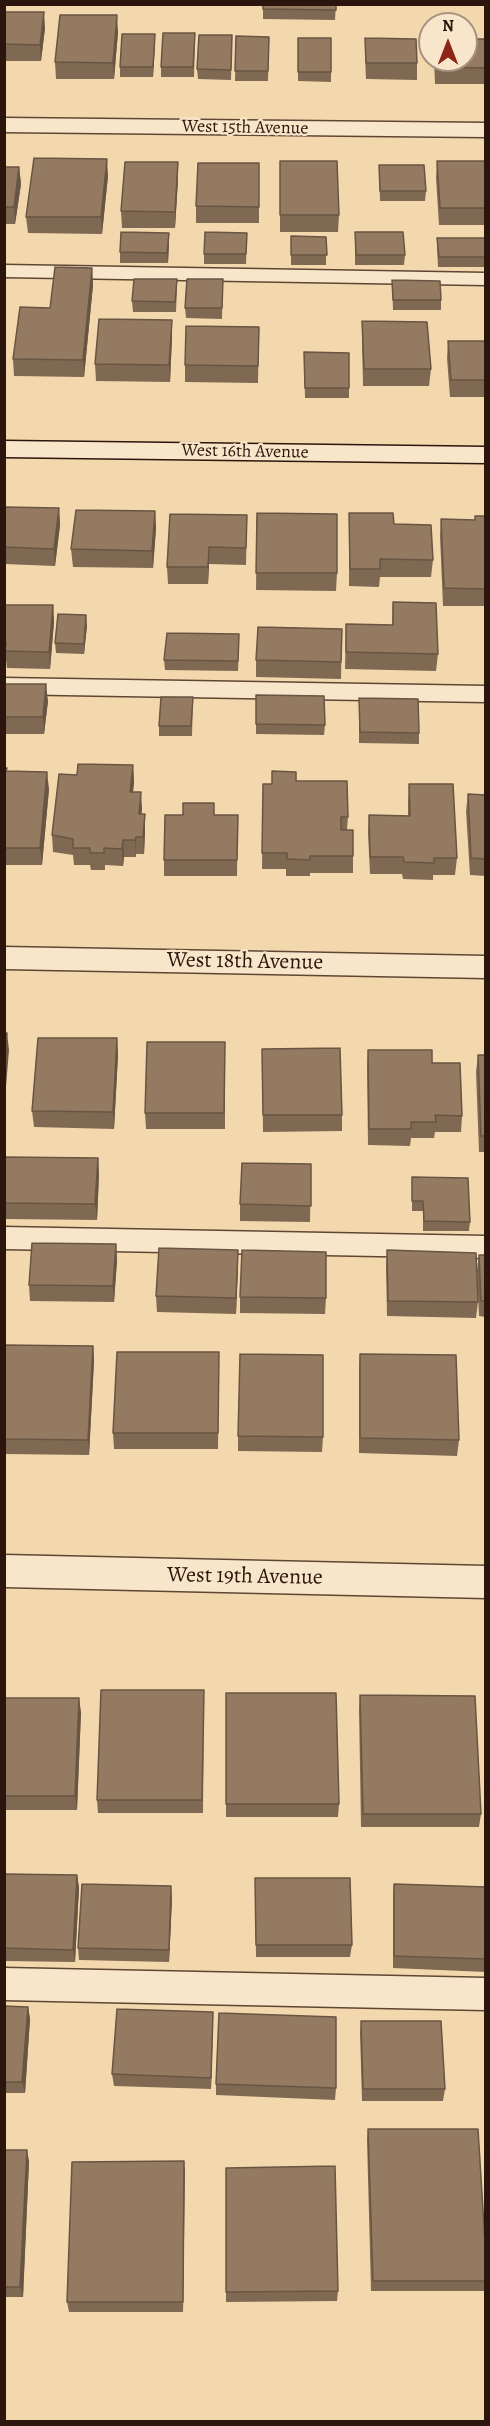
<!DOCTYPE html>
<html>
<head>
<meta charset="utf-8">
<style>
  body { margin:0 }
  #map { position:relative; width:490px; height:2426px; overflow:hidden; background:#f4d8ad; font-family:Alegreya,serif }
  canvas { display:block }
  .frame { position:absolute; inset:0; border:6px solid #2c150c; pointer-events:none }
  .north { position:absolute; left:418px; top:12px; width:60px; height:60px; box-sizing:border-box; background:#f8e6ca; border:2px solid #a6927e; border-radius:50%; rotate:0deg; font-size:16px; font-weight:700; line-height:24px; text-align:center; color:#2c150c }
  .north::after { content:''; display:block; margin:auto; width:21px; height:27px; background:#8f2418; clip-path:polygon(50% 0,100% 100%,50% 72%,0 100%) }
</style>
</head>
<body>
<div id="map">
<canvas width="490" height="2426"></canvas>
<div class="frame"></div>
<div class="north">N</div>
</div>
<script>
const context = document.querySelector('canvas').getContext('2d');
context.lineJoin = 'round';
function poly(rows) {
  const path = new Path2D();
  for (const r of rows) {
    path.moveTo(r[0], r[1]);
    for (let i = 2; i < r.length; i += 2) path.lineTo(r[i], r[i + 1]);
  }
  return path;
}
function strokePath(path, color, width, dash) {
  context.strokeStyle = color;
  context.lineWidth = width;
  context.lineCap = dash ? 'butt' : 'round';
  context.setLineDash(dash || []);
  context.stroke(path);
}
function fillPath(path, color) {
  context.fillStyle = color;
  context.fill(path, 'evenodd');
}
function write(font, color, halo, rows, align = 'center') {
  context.font = font + ' Alegreya,serif';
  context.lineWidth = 4.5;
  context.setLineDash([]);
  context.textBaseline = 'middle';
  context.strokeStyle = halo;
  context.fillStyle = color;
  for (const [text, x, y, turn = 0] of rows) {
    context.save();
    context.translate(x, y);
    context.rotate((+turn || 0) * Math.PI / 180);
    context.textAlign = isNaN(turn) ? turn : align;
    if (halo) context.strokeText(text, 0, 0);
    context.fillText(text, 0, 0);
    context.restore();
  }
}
const service = poly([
  [4,265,486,273,486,285,4,277,4,265],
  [4,678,486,686,486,702,4,694,4,678],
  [4,1227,486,1236,486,1258,4,1249,4,1227],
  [4,1968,486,1978,486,2010,4,2000,4,1968]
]);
const minor = poly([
  [4,118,486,123,486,137,4,132,4,118],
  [4,947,486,956,486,978,4,969,4,947],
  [4,1555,486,1566,486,1598,4,1587,4,1555]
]);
const secondary = poly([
  [4,441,486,447,486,463,4,457,4,441]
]);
const wall = poly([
  [263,4,336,4,335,20,263,19],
  [4,12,45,28,41,61,4,61],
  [118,32,114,79,56,79,55,62],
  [155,34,153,77,120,77,120,67],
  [232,35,231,80,198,79,197,69],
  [236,36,269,37,268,81,235,81],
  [298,38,331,72,331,82,298,81],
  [365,38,417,63,417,80,366,79,365,55],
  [486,39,486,84,435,84,434,60,466,60],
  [195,43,194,77,161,77,161,67],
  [280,161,339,215,338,232,280,232],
  [437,161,486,161,486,225,439,225,436,178],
  [178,162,178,179,175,228,122,228,121,211],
  [259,163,259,223,196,223,196,206],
  [379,165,426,191,425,201,380,201],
  [4,167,19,167,21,184,15,224,4,224],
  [108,176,102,234,28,233,26,217],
  [355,232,405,255,404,265,355,265],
  [247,233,246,264,204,264,204,254],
  [291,236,326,237,326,265,291,265],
  [437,238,486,238,486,267,438,267,437,248],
  [169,243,168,263,120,263,120,252],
  [92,268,93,285,84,377,14,376,13,359,50,308],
  [223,279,222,319,186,318,185,308],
  [392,280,441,300,441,310,393,310],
  [177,289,176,312,133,312,132,301],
  [362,321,431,369,429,386,363,386,362,338],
  [259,327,258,383,185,382,185,365],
  [172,337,170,382,96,381,95,364],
  [448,341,486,341,486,397,450,397,447,358],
  [304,352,349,388,349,398,305,398],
  [4,507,59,508,60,525,55,566,4,564],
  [155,511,156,528,153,568,73,567,71,549],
  [257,513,337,573,336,591,256,590],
  [349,513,394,524,433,560,431,577,380,577,379,587,349,586],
  [247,515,246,565,209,564,208,584,168,584,167,567],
  [475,516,486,516,486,606,443,606,440,536,441,519,475,520],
  [393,602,438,654,436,671,345,669,346,624,392,625],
  [4,605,53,605,54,622,50,669,7,668,6,660,4,660],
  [87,625,84,654,56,653,55,643],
  [342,629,341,679,256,677,256,660],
  [239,645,238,671,165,670,164,660],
  [4,684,48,701,44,734,4,734],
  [256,695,325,725,324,735,256,734],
  [193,697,192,736,159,736,159,726],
  [359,698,419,733,419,744,359,743],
  [133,765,134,782,133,792,142,809,141,814,145,814,145,831,144,854,136,854,136,857,124,857,123,866,105,865,105,870,91,870,90,865,74,865,73,855,53,852,52,835,77,775],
  [4,768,7,768,7,771,49,789,42,865,4,865],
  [296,781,348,817,347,830,353,856,353,873,310,873,310,876,286,876,286,869,262,869,263,784,271,784],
  [409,784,457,858,455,875,433,875,433,880,403,879,402,874,370,874,368,832,369,815,408,816,408,801],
  [468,794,486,795,486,876,470,875,466,811],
  [214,815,238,815,237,876,164,876,164,860],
  [117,1038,118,1055,114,1129,34,1127,32,1111],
  [225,1042,225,1129,146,1129,145,1113],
  [262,1049,342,1115,342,1131,263,1132],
  [368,1050,432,1063,462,1116,461,1132,435,1132,434,1138,411,1138,410,1146,368,1145,367,1066],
  [478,1055,486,1055,486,1152,479,1152,476,1072],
  [4,1157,98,1158,99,1174,97,1220,4,1219],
  [311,1164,310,1222,240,1221,240,1204],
  [412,1177,470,1222,469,1231,423,1231,423,1211,412,1211],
  [116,1244,117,1260,114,1302,30,1301,29,1285],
  [238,1250,236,1314,157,1312,156,1296],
  [387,1250,478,1302,476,1318,387,1316,386,1266],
  [479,1255,486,1255,486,1317,479,1316,477,1270],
  [240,1297,326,1298,325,1314,240,1313],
  [4,1345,93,1346,94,1361,89,1455,4,1454],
  [360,1354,459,1440,457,1456,359,1453,359,1369],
  [219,1368,218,1449,114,1449,113,1433],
  [238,1436,323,1437,322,1452,238,1451],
  [204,1690,203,1813,98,1813,97,1800],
  [226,1693,339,1804,338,1817,226,1817],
  [360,1695,481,1814,479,1827,361,1827,359,1709],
  [4,1698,81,1712,77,1810,4,1810],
  [4,1874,77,1875,79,1888,75,1962,4,1961],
  [255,1878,352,1945,350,1957,256,1957],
  [394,1884,486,1887,486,1972,393,1968,393,1897],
  [172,1899,169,1962,79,1960,78,1948],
  [4,2006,28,2007,30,2019,25,2093,4,2093],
  [213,2012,211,2089,114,2086,112,2074],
  [361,2021,445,2089,443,2101,362,2101,360,2033],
  [216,2084,336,2088,335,2100,216,2095],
  [368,2129,486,2259,486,2286,484,2291,371,2291,367,2140],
  [4,2150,29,2161,23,2297,4,2297],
  [184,2161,183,2312,69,2312,67,2302],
  [338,2291,337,2301,226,2302,226,2292]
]);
const shadedWall = poly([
  [44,12,45,28,41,61,40,45],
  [117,15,118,32,114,79,113,63],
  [155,34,155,44,153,77,153,67],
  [107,159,108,176,102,234,101,217],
  [178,162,178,179,175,228,175,212],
  [19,167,21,184,15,224,14,207],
  [169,233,169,243,168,263,167,253],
  [92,268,93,285,84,377,83,360],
  [172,320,172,337,170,382,169,365],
  [59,508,60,525,55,566,54,549],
  [155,511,156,528,153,568,152,551],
  [209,547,209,564,208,584,208,567],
  [53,605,54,622,50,669,49,652],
  [86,615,87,625,84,654,84,644],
  [46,684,48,701,44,734,43,717],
  [133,765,134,782,131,809,130,792],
  [47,772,49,789,42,865,40,848],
  [141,792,142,809,140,830,139,814],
  [145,814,145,831,144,854,143,837],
  [136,837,136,857,135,840],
  [123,840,124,857,123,866,122,849],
  [7,1033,9,1050,5,1099,4,1063],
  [117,1038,118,1055,114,1129,113,1112],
  [98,1158,99,1174,97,1220,95,1204],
  [116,1244,117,1260,114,1302,113,1286],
  [238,1250,238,1266,236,1314,236,1298],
  [93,1346,94,1361,89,1455,88,1440],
  [79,1698,81,1712,77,1810,75,1796],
  [77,1875,79,1888,75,1962,73,1950],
  [171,1886,172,1899,169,1962,169,1950],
  [28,2007,30,2019,25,2093,22,2082],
  [213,2012,213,2024,211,2089,211,2078],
  [27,2150,29,2161,23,2297,20,2287],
  [184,2161,185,2172,183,2312,183,2302]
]);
const building = poly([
  [263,4,336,4,336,10,263,9,263,4],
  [4,12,44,12,40,45,4,44,4,12],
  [60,15,117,15,113,63,55,62,60,15],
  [163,33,195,33,193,67,161,67,163,33],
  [122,34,155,34,153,67,120,67,122,34],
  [199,35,232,35,231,70,197,69,199,35],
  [236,36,269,37,268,71,235,71,236,36],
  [298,38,331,38,331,72,298,72,298,38],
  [365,38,416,39,417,63,366,63,365,38],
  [466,39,486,39,486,68,436,67,436,60,466,60,466,39],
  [34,158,107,159,101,217,26,217,34,158],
  [280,161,337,161,339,215,280,215,280,161],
  [437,161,486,161,486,208,440,208,437,161],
  [125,162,178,162,175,212,121,211,125,162],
  [198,163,259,163,259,207,196,206,198,163],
  [379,165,424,165,426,191,380,191,379,165],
  [4,167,19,167,14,207,4,207,4,167],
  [121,232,169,233,167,253,120,252,121,232],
  [205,232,247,233,246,254,204,254,205,232],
  [355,232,403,232,405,255,356,255,355,232],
  [291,236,326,237,327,255,291,255,291,236],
  [437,238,486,238,486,257,439,257,437,238],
  [55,267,92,268,83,360,13,359,20,307,50,308,55,267],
  [134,279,177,279,175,302,132,301,134,279],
  [187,279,223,279,222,308,185,308,187,279],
  [392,280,440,281,441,300,393,300,392,280],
  [99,319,172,320,169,365,95,364,99,319],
  [362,321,427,322,431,369,364,369,362,321],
  [186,326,259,327,258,366,185,365,186,326],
  [448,341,486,341,486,380,451,380,448,341],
  [304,352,349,353,349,388,305,388,304,352],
  [4,507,59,508,54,549,4,547,4,507],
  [76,510,155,511,152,551,71,549,76,510],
  [257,513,337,514,337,573,256,573,257,513],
  [349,513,393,513,394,524,431,525,433,560,380,559,380,569,350,569,349,513],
  [170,514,247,515,246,548,209,547,208,567,167,567,170,514],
  [475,516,486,516,486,589,444,588,441,519,475,520,475,516],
  [393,602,436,603,438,654,346,652,346,624,393,625,393,602],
  [4,605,53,605,49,652,5,651,6,643,4,643,4,605],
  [58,614,86,615,84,644,55,643,58,614],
  [258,627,342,629,341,662,256,660,258,627],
  [167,633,239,634,238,661,164,660,167,633],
  [4,684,46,684,43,717,4,717,4,684],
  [256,695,324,696,325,725,256,724,256,695],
  [161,697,193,697,191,726,159,726,161,697],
  [359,698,418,699,419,733,360,732,359,698],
  [78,764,133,765,130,792,141,792,139,814,145,814,143,837,136,837,135,840,123,840,122,849,104,848,104,853,90,853,90,848,73,848,73,839,52,835,59,774,77,775,78,764],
  [4,768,7,768,6,771,47,772,40,848,4,848,4,768],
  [272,771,296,772,296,781,347,781,348,817,341,817,341,830,353,830,353,856,310,856,310,860,287,859,287,853,262,853,263,784,272,784,272,771],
  [409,784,453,784,457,858,434,858,434,863,404,862,403,857,370,857,369,815,410,816,409,784],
  [468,794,486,795,486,859,471,858,468,794],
  [183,803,214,803,214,815,238,815,237,860,164,860,165,815,183,815,183,803],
  [4,1033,7,1033,4,1063,4,1033],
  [38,1038,117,1038,113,1112,32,1111,38,1038],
  [147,1042,225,1042,224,1113,145,1113,147,1042],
  [340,1048,342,1115,263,1115,262,1049,340,1048],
  [368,1050,432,1050,432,1063,460,1063,462,1116,435,1115,436,1122,411,1122,411,1129,369,1129,368,1050],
  [478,1055,486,1055,486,1136,481,1136,478,1055],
  [4,1157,98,1158,95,1204,4,1203,4,1157],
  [242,1163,311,1164,311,1206,240,1204,242,1163],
  [412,1177,468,1178,470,1222,424,1221,423,1201,412,1201,412,1177],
  [32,1243,116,1244,113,1286,29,1285,32,1243],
  [159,1248,238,1250,236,1298,156,1296,159,1248],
  [242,1250,326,1252,326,1298,240,1297,242,1250],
  [387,1250,476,1253,478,1302,388,1301,387,1250],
  [479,1255,486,1255,486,1301,481,1301,479,1255],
  [4,1345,93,1346,88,1440,4,1439,4,1345],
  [117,1352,219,1352,218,1433,113,1433,117,1352],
  [240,1354,323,1355,323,1437,238,1436,240,1354],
  [360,1354,456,1355,459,1440,360,1438,360,1354],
  [101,1690,204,1690,202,1800,97,1800,101,1690],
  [226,1693,336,1693,339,1804,226,1804,226,1693],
  [360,1695,475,1696,481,1814,363,1814,360,1695],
  [4,1698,79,1698,75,1796,4,1796,4,1698],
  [4,1874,77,1875,73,1950,4,1948,4,1874],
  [255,1878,350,1878,352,1945,256,1945,255,1878],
  [82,1884,171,1886,169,1950,78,1948,82,1884],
  [394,1884,486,1887,486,1959,394,1956,394,1884],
  [4,2006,28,2007,22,2082,4,2082,4,2006],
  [117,2009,213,2012,211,2078,112,2074,117,2009],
  [219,2013,336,2017,336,2088,216,2084,219,2013],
  [361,2021,441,2021,445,2089,363,2089,361,2021],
  [368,2129,478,2129,486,2259,486,2281,373,2281,368,2129],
  [4,2150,27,2150,20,2287,4,2287,4,2150],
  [184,2161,183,2302,67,2302,72,2162,184,2161],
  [335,2166,338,2291,226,2292,226,2168,335,2166]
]);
const farStreetnames = [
  ["West 15th Avenue",245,128,1],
  ["West 16th Avenue",245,452,1]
];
const streetNames = [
  ["West 18th Avenue",245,962,1],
  ["West 19th Avenue",245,1577,1]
];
strokePath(service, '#5e4634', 3);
strokePath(minor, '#5e4634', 3);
strokePath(secondary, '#2c150c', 3);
fillPath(service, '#f8e6ca');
fillPath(minor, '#f8e6ca');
fillPath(secondary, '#f8e6ca');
fillPath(wall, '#7f6953');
fillPath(shadedWall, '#685543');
fillPath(building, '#947a60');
strokePath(building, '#685543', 1.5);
write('18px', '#2c150c', '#f8e6ca', farStreetnames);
write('22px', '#2c150c', '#f8e6ca', streetNames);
</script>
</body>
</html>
